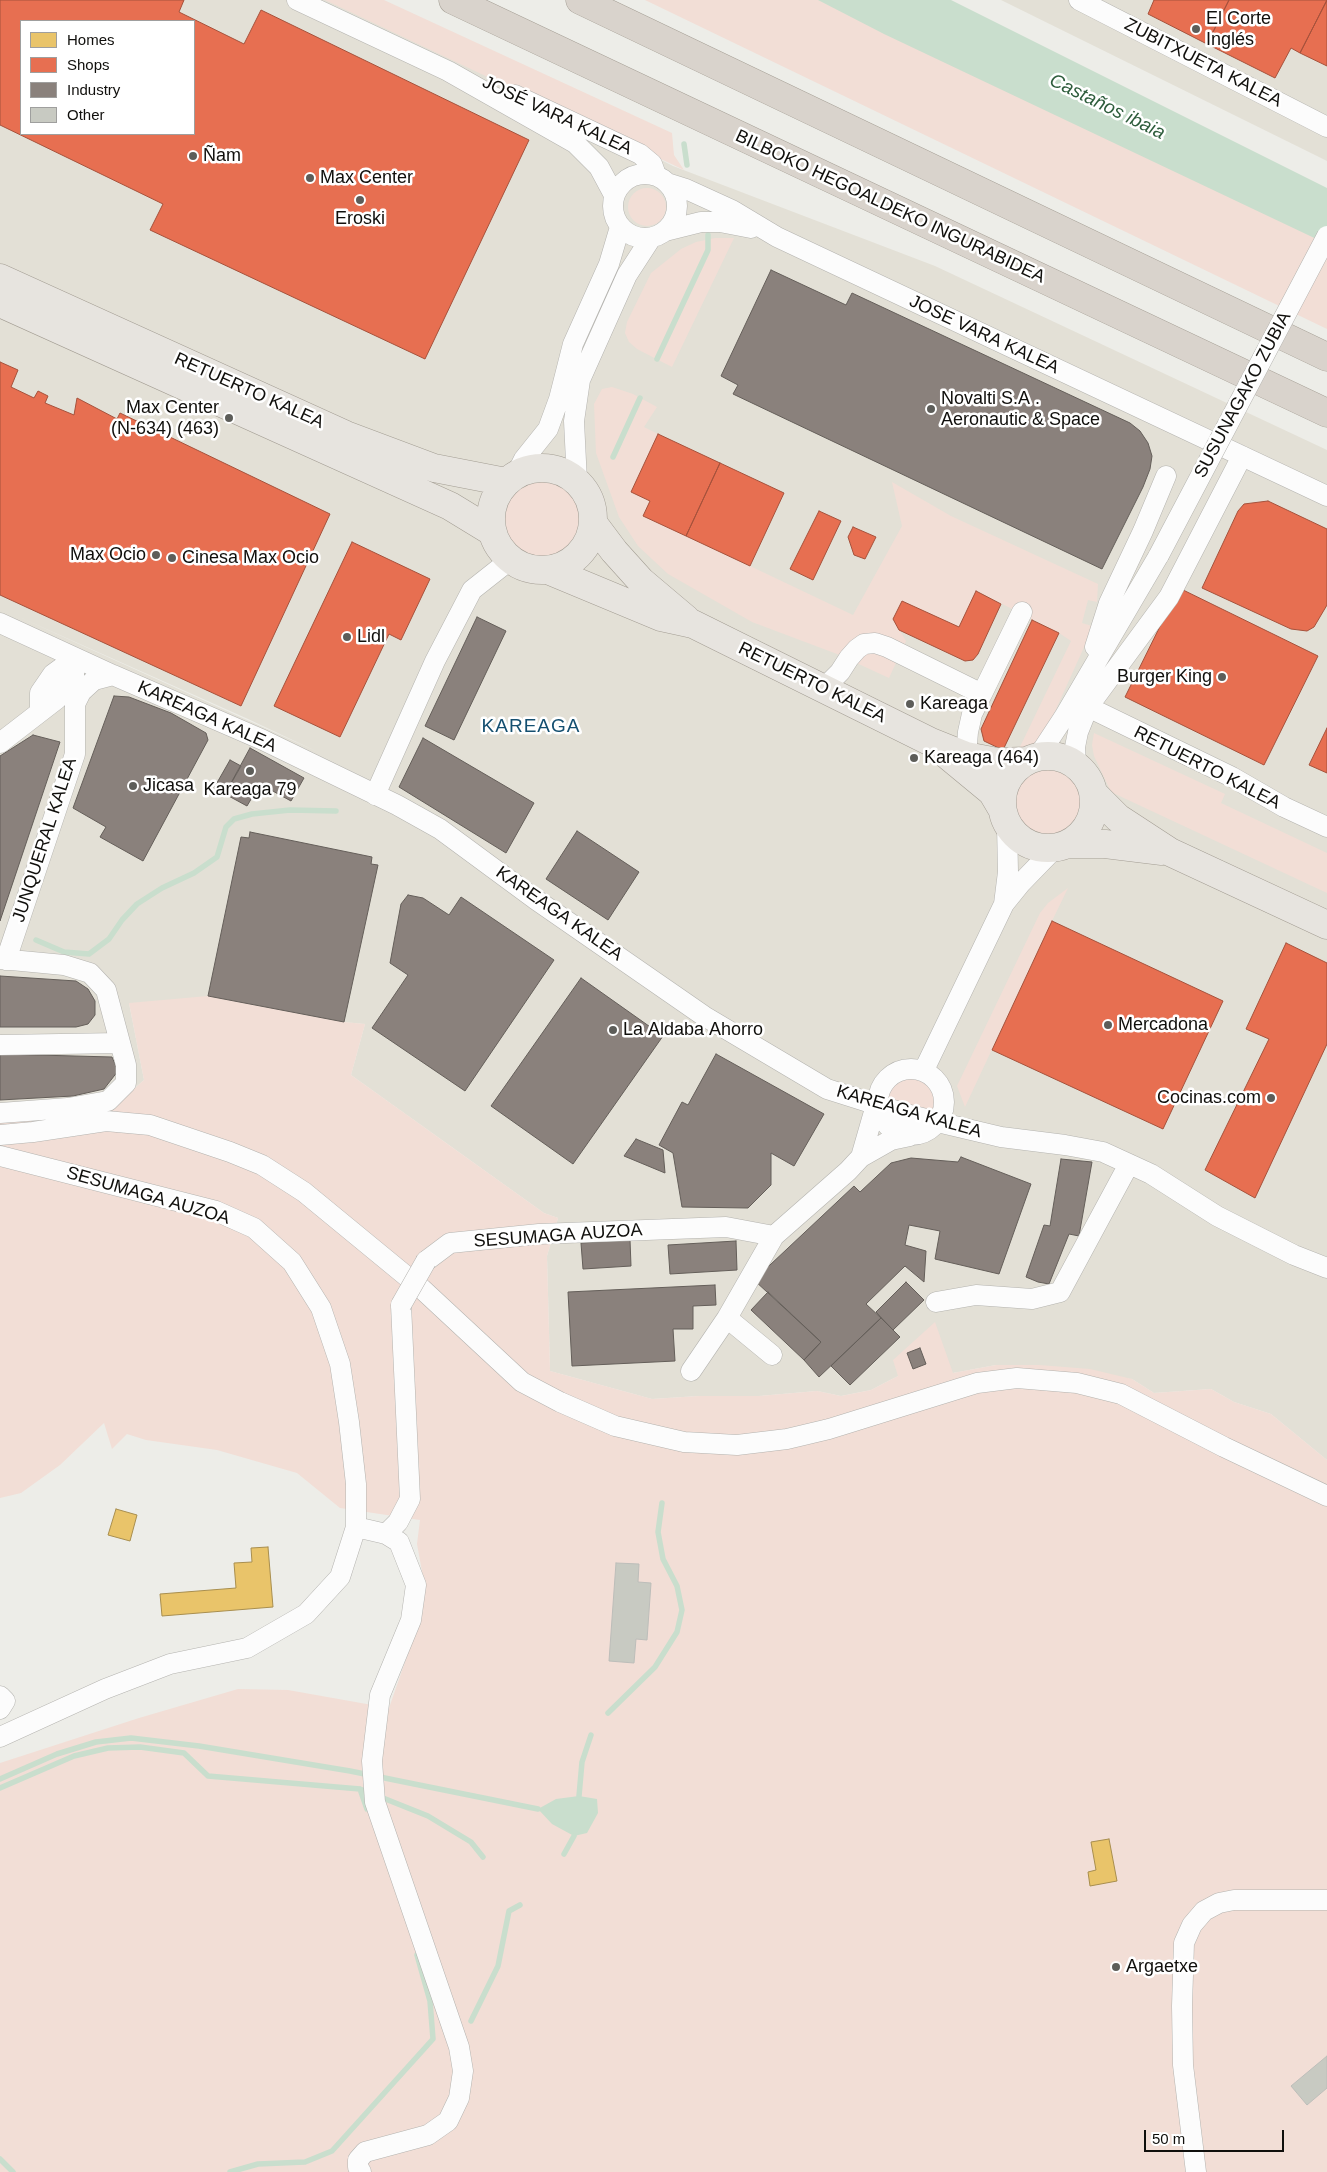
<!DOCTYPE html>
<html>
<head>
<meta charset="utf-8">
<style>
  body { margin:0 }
  #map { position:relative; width:1327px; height:2172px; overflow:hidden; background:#edede8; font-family:Arial,sans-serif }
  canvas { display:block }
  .legend { position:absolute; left:20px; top:20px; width:175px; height:115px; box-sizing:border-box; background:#fff; border:1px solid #9f9f9e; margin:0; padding:6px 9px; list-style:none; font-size:15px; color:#100f0c }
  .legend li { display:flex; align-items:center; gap:10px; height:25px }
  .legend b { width:25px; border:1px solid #9f9f9e }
  .scale { position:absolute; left:1144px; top:2130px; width:140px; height:22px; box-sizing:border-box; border:2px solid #100f0c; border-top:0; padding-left:6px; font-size:15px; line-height:18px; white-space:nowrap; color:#100f0c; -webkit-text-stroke:4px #fff; paint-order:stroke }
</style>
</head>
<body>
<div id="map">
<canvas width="1327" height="2172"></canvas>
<ul class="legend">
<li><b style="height:14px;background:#e9c46a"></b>Homes</li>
<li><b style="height:14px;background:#e76f51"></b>Shops</li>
<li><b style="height:14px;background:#8a817c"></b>Industry</li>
<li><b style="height:14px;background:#c8cac2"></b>Other</li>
</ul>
<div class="scale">50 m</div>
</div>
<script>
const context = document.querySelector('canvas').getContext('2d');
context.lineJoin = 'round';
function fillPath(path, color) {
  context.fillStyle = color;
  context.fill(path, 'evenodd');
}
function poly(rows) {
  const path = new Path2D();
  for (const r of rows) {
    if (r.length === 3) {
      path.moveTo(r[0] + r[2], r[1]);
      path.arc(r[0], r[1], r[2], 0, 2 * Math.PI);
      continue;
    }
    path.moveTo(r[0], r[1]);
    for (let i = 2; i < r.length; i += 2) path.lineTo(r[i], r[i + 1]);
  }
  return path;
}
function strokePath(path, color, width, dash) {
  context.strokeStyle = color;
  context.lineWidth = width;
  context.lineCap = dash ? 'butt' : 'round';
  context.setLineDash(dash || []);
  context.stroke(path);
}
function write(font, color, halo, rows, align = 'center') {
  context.font = font + ' Arial,sans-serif';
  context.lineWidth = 5;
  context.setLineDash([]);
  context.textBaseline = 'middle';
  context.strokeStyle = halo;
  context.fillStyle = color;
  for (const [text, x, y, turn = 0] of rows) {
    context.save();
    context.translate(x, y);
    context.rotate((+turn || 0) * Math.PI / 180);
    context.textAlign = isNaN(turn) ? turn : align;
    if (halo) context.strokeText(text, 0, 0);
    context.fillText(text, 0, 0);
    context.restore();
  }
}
const built = poly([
  [0,0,342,0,673,166,935,266,1327,450,1327,1460,1271,1414,1234,1402,1211,1389,1154,1393,1132,1379,996,1365,953,1373,898,1376,871,1390,841,1396,817,1391,759,1396,699,1396,652,1399,550,1371,547,1256,558,1218,544,1213,351,1075,365,1024,129,1003,144,1080,108,1111,0,1121],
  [21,21,194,21,194,134,21,134],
  [17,616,248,719,318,752],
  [1001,0,1327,0,1327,161,1317,156]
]);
const green = poly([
  [325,0,384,0,672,133,674,155,684,170],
  [645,0,824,0,1327,243,1327,329],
  [647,207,19],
  [715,238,734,238,672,367,637,349,629,342,625,333,627,322,651,273,681,249,696,242],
  [612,387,633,394,657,407,644,427,658,434,631,492,650,501,750,566,853,615,902,526,892,482,951,516,1098,584,1097,602,1088,600,1082,623,1092,626,1085,645,1043,738,1032,746,1018,751,1071,641,1059,633,977,591,959,627,902,601,893,619,906,641,889,678,837,654,752,622,668,574,638,546,619,517,596,453,594,404,602,389],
  [541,520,39],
  [1094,733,1225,794,1221,803,1327,853,1327,893,1111,792,1094,756,1092,745],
  [1048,801,36],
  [1068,888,1052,921,965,1107,957,1086,1040,913,1048,903],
  [208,996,344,1022,365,1024,351,1075,544,1213,558,1218,547,1256,550,1371,652,1399,699,1396,759,1396,817,1391,841,1396,871,1390,898,1376,893,1360,935,1322,953,1373,996,1365,1039,1365,1090,1369,1132,1379,1154,1393,1211,1389,1234,1402,1271,1414,1327,1460,1327,2172,0,2172,0,1763,139,1718,238,1689,288,1690,389,1708,422,1613,423,1577,417,1544,420,1520,340,1508,297,1473,217,1450,146,1440,127,1434,112,1449,104,1423,60,1465,21,1493,0,1498,0,1121,109,1111,144,1080,129,1003],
  [913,1078,926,1083,935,1093,936,1105,930,1114,885,1103,891,1087,901,1079]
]);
const water = poly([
  [818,0,951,0,1327,188,1327,244,884,34],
  [579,1796,597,1799,598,1813,587,1833,574,1836,552,1824,538,1809,556,1799]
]);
const homes = poly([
  [116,1509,137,1515,130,1541,108,1535,116,1509],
  [268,1547,273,1607,162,1616,160,1594,236,1588,234,1563,252,1562,251,1548,268,1547],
  [1109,1839,1117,1881,1090,1886,1088,1872,1096,1870,1091,1842,1109,1839]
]);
const shops = poly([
  [0,0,184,0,179,12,244,44,261,10,529,140,425,359,150,230,163,204,0,125,0,0],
  [21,21,194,21,194,134,21,134,21,21],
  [1154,0,1229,0,1207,44,1148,14,1154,0],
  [1229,0,1327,0,1300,53,1291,48,1275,78,1207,44,1229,0],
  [1327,0,1327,66,1300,53,1327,0],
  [0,362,18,370,11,387,34,398,38,391,48,396,45,403,74,415,77,398,117,419,120,413,330,514,241,706,0,595,0,362],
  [658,434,720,463,686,536,643,516,650,501,631,492,658,434],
  [720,463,784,493,750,566,686,536,720,463],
  [1268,501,1327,529,1327,605,1314,627,1307,631,1291,629,1202,588,1238,511,1244,504,1268,501],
  [819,511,841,521,813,580,790,569,819,511],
  [853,527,876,537,865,559,854,555,848,537,853,527],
  [352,542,430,579,401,640,389,634,340,737,274,706,352,542],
  [1179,588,1318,656,1264,765,1125,697,1179,588],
  [976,591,1001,604,978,654,973,660,965,661,899,630,893,619,902,601,959,627,976,591],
  [1032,620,1059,633,1003,750,984,741,981,729,1032,620],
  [1327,728,1327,773,1309,765,1327,728],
  [1052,921,1223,1001,1163,1129,992,1050,1052,921],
  [1286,943,1327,963,1327,1044,1255,1198,1205,1170,1269,1039,1246,1029,1286,943]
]);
const industry = poly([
  [771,270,846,305,852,293,1130,423,1140,431,1148,443,1152,456,1150,469,1143,487,1102,569,733,394,738,385,721,376,771,270],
  [477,617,506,631,454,740,425,726,477,617],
  [114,696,129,697,171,713,206,733,208,740,143,861,100,837,106,827,73,808,114,696],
  [33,735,60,742,0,921,0,756,33,735],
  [423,738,534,803,506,853,399,787,423,738],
  [250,748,304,778,291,801,260,784,247,806,225,794,250,748],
  [230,760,241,766,225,794,214,788,230,760],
  [577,831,639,872,608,920,546,879,577,831],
  [250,832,372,857,371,864,378,865,344,1022,208,996,241,837,249,838,250,832],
  [408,895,423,898,449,915,461,897,554,960,465,1091,372,1028,408,975,390,963,401,904,408,895],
  [0,976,76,981,88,989,95,1001,95,1015,88,1024,76,1027,0,1027,0,976],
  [581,978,663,1036,573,1164,491,1106,581,978],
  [0,1054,112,1057,118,1071,104,1089,73,1096,0,1100,0,1054],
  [716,1054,824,1114,794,1166,771,1153,771,1185,748,1208,682,1207,673,1153,659,1145,682,1102,688,1105,716,1054],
  [636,1139,663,1150,665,1173,624,1156,636,1139],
  [961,1157,1031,1184,999,1274,935,1259,940,1231,909,1225,905,1245,926,1251,924,1282,905,1266,866,1304,881,1318,819,1377,804,1360,821,1342,754,1280,854,1186,860,1192,891,1163,911,1158,958,1162,961,1157],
  [1061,1159,1092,1162,1079,1236,1069,1234,1049,1284,1038,1282,1026,1277,1044,1225,1050,1226,1061,1159],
  [630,1240,631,1266,583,1269,581,1243,630,1240],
  [736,1241,737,1270,670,1274,668,1245,736,1241],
  [906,1282,924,1300,893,1330,876,1312,906,1282],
  [715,1285,716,1305,693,1306,693,1329,673,1329,675,1361,572,1366,568,1292,715,1285],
  [768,1292,821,1342,804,1360,751,1310,768,1292],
  [881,1318,900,1337,850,1385,831,1366,881,1318],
  [920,1348,926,1364,913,1369,907,1353,920,1348]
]);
const stream = poly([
  [684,144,687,165],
  [657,359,708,250,708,235],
  [613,457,640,398],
  [36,940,64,952,89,954,109,939,122,920,137,904,162,888,194,873,217,857,226,827,234,819,252,814,290,810,336,811],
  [608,1713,655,1667,677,1632,682,1610,677,1586,663,1559,658,1532,662,1503],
  [0,1779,57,1754,96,1742,131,1738,199,1746,350,1771,538,1809],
  [0,1788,74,1756,108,1748,140,1747,184,1753,208,1776,360,1789,370,1793],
  [360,1789,367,1809],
  [378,1796,428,1816,471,1842,483,1857],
  [579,1796,582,1762,591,1735],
  [564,1854,574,1836],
  [471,2021,498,1966,509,1911,520,1905],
  [0,2159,13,2172],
  [230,2172,258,2164,305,2162,332,2151,433,2039,430,2001,417,1955]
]);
const building = poly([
  [616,1563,639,1564,638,1582,651,1583,647,1640,636,1639,634,1663,609,1661,616,1563],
  [1327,2056,1327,2088,1307,2105,1291,2086,1327,2056]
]);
const minor = poly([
  [297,0,448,71,575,143,599,167,614,195],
  [1079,0,1327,127],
  [515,95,640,154,652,164,656,175],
  [645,206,32],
  [667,183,686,189,732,210,777,237,1327,496],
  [665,231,701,222,720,222,751,228],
  [1242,456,1169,597,1088,707,1232,777,1284,807,1327,827],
  [516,475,524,459,548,429,559,399,573,344,609,264,620,227],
  [577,482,574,421,580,380,627,275,651,238],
  [0,623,113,675,263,740,397,805,440,829,535,899,704,1016,827,1089,906,1114,946,1124,1001,1137,1065,1145,1103,1152,1151,1174,1217,1216,1294,1255,1327,1268],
  [1095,647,1109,603,1143,531,1166,476],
  [823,689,840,672,849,658,857,649,864,644,875,643,887,647,982,694,972,714,968,732,966,756],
  [982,694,1022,612],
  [40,712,40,693,53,674,75,658],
  [0,743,57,699,74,675,75,658],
  [1034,758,1043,749,1064,717,1159,555],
  [1076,766,1075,747,1078,732,1092,697],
  [375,795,435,661,472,590,510,560],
  [1004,904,1008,872,1007,824],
  [0,959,64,965,90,973,106,990,126,1065,126,1083,108,1101,68,1108,0,1113],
  [6,960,75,754,75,704,81,692,94,680,113,675],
  [0,1045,120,1043],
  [911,1102,33],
  [924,1070,1004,904,1021,883,1054,849],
  [876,1105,861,1157,891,1140,910,1136],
  [0,1135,33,1132,106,1121,150,1125,230,1152,262,1165,304,1192,422,1289,522,1382,560,1402,615,1426,684,1442,737,1445,787,1439,829,1429,977,1383,1017,1378,1077,1383,1121,1394,1224,1447,1327,1496],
  [0,1156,216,1211,254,1228,292,1262,321,1308,340,1364,349,1422,356,1484,356,1527,340,1577,306,1614,247,1648,170,1664,105,1689,0,1737],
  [426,1261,450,1243,539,1234,726,1227,774,1236],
  [936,1302,976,1295,1032,1299,1060,1292,1129,1164],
  [772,1355,727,1318,774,1236,848,1171,861,1157],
  [691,1371,727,1318],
  [356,1527,386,1534,399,1542,416,1585,411,1620,380,1695,372,1761,375,1802,459,2047,463,2071,459,2098,448,2121,428,2135,365,2152,358,2160,358,2167,361,2172],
  [386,1534,398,1522,410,1499,401,1305],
  [0,1696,5,1701,0,1709],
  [1196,2172,1183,2065,1182,2006,1184,1943,1192,1925,1204,1911,1219,1903,1234,1900,1327,1900]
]);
const primary = poly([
  [0,278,346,435,434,468,506,482],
  [0,303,450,506,491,531],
  [542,519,51],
  [593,523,614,551,641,581,686,619],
  [548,570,661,617,693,624,931,742,966,756,997,762,1026,761],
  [946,754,992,792,1002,809],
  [1048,802,46],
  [1095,795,1118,818,1170,852,1327,925],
  [1069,844,1105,844,1162,851]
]);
const motorway = poly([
  [453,0,1327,413],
  [580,0,1327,357]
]);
const minorBridge = poly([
  [1159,555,1327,236],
  [401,1305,426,1261]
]);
const markers = [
  [1196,29,5,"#5d5d59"],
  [193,156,5,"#5d5d59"],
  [310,178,5,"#5d5d59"],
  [360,200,5,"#5d5d59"],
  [931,409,5,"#5d5d59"],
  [229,418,5,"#5d5d59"],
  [156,555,5,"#5d5d59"],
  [172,558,5,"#5d5d59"],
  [347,637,5,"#5d5d59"],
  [1222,677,5,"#5d5d59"],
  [910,704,5,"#5d5d59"],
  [914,758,5,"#5d5d59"],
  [250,771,5,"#5d5d59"],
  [133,786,5,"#5d5d59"],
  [1108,1025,5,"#5d5d59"],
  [613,1030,5,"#5d5d59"],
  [1271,1098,5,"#5d5d59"],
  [1116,1967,5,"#5d5d59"]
];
const poiNames = [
  ["El Corte",1206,19],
  ["Inglés",1206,40],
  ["Ñam",203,156],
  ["Max Center",320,178],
  ["Eroski",360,219,"center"],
  ["Novalti S.A .",941,399],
  ["Aeronautic & Space",941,420],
  ["Max Center",219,408,"right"],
  ["(N-634) (463)",219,429,"right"],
  ["Max Ocio",146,555,"right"],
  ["Cinesa Max Ocio",182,558],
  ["Lidl",357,637],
  ["Burger King",1212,677,"right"],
  ["Kareaga",920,704],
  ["Kareaga (464)",924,758],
  ["Jicasa",143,786],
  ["Kareaga 79",250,790,"center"],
  ["Mercadona",1118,1025],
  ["La Aldaba Ahorro",623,1030],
  ["Cocinas.com",1261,1098,"right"],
  ["Argaetxe",1126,1967]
];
const streetNames = [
  ["ZUBITXUETA KALEA",1203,63,27],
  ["JOSÉ VARA KALEA",557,116,25],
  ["BILBOKO HEGOALDEKO INGURABIDEA",890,207,25],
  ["JOSE VARA KALEA",984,335,25],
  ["RETUERTO KALEA",249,391,24],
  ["SUSUNAGAKO ZUBIA",1243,395,-62],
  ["RETUERTO KALEA",812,683,26],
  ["KAREAGA KALEA",207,717,24],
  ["RETUERTO KALEA",1207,768,27],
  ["JUNQUERAL KALEA",45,840,-72],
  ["KAREAGA KALEA",559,914,35],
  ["KAREAGA KALEA",909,1112,16],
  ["SESUMAGA AUZOA",148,1196,16],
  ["SESUMAGA AUZOA",558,1236,-4]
];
const waterNames = [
  ["Castaños ibaia",1107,107,26]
];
const neighbourhoodNames = [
  ["KAREAGA",531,727]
];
fillPath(built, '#e3e0d6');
fillPath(green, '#f2ded6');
fillPath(water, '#c9decd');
fillPath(homes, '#e9c46a');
strokePath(homes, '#a88e4e', 1);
fillPath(shops, '#e76f51');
strokePath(shops, '#a6523c', 1);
fillPath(industry, '#8a817c');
strokePath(industry, '#655f5a', 1);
strokePath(stream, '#c9decd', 5.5);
fillPath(building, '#c8cac2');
strokePath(building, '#bdbeba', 1);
strokePath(minor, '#b4b3af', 21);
strokePath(primary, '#a39d93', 29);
strokePath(motorway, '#a39d93', 29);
strokePath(minor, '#fcfcfc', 20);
strokePath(primary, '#e7e4df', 28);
strokePath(motorway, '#d9d3cc', 28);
strokePath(minorBridge, '#b4b3af', 21, []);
strokePath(minorBridge, '#fcfcfc', 20);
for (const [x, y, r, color] of markers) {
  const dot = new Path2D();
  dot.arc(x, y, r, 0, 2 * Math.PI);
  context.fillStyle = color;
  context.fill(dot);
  strokePath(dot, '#fff', 2);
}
write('18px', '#100f0c', '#fff', poiNames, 'left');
write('18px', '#100f0c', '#fff', streetNames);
write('italic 19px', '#2e5d3c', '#fff', waterNames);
context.letterSpacing = '1px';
write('19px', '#144f70', '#fff', neighbourhoodNames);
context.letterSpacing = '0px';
</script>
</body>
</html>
